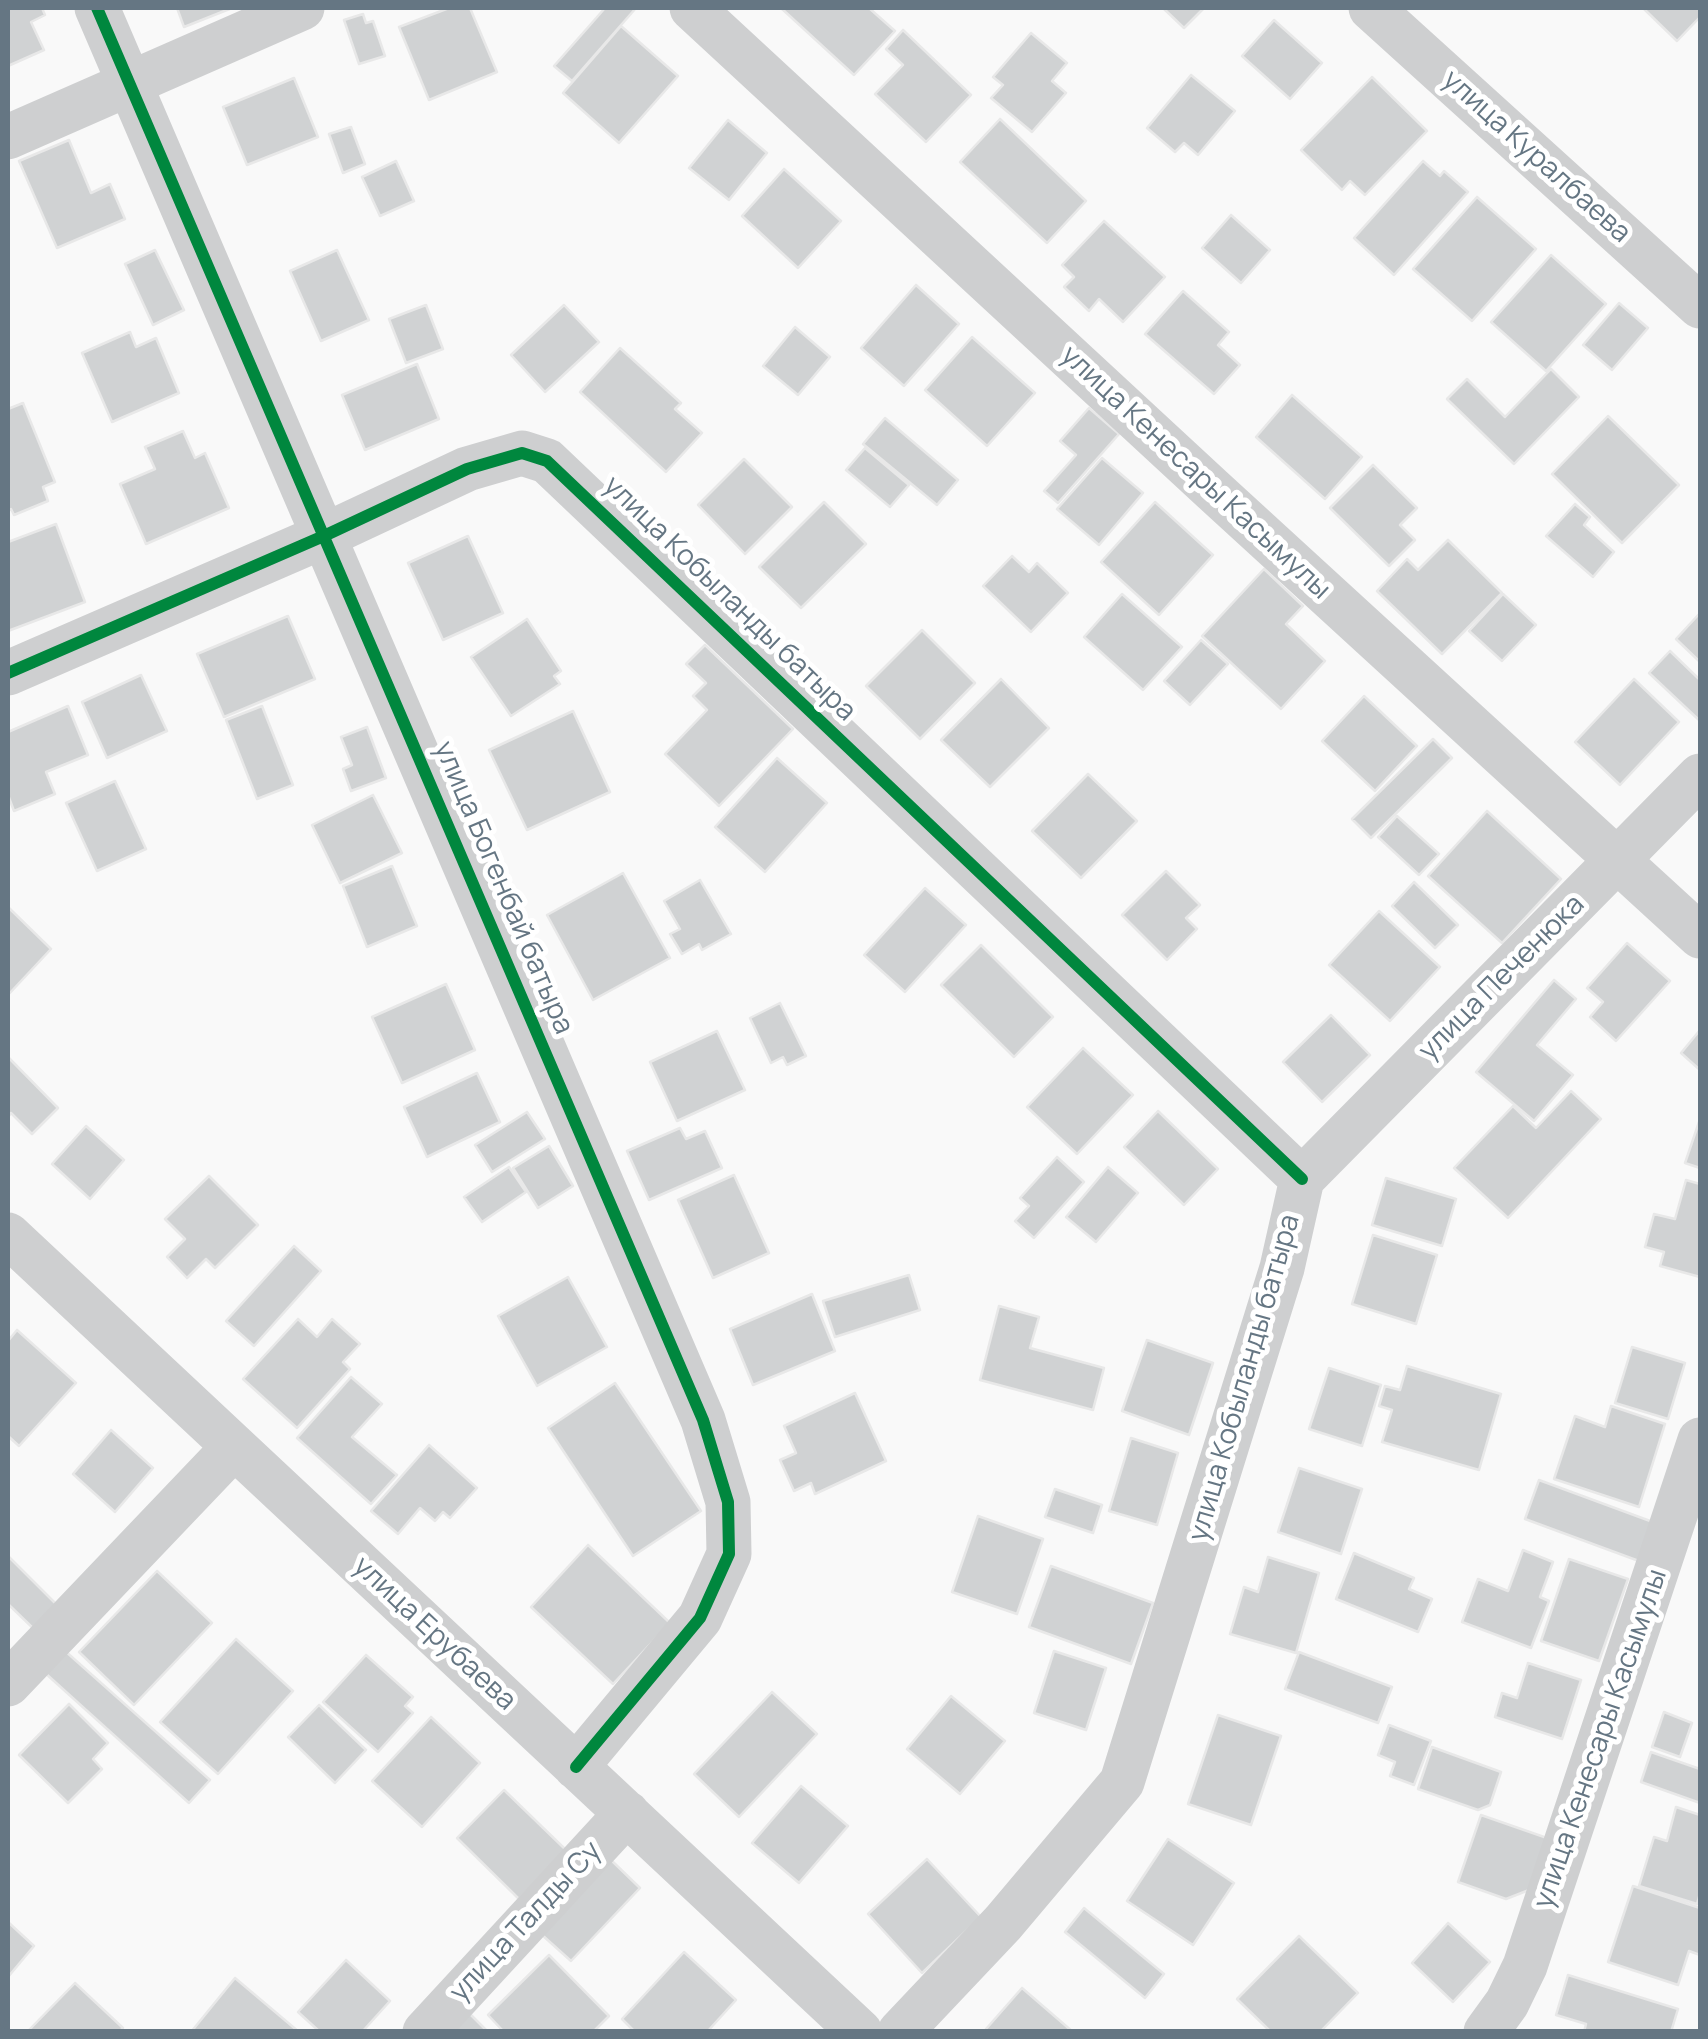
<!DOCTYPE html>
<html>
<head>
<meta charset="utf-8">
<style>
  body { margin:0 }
  #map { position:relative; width:1708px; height:2039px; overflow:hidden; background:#f9f9f9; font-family:Manrope,sans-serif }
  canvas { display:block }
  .frame { position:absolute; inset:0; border:10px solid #657683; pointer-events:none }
</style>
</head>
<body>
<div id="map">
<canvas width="1708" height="2039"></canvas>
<div class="frame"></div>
</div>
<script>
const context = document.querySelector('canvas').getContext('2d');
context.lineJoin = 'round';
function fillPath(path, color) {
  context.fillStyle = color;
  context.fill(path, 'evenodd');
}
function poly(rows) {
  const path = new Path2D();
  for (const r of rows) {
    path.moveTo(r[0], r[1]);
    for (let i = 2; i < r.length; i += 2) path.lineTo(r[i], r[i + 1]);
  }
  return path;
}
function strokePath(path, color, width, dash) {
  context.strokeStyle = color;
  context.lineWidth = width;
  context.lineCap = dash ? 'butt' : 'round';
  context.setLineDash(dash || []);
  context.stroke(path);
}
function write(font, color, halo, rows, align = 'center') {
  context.font = font + ' Manrope,sans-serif';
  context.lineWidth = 10;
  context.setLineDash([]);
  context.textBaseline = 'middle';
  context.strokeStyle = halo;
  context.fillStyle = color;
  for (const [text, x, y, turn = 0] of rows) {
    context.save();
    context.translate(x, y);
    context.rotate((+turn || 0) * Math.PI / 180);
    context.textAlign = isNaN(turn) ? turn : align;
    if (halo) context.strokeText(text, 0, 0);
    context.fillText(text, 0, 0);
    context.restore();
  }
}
const building = poly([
  [8,8,42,8,45,15,31,22,44,50,8,66,8,8],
  [177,8,232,8,184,27,177,8],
  [449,8,470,8,497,72,429,100,399,27,449,8],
  [605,8,636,8,572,81,554,66,605,8],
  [781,8,869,8,895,31,854,75,781,8],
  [1163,8,1204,8,1184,28,1163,8],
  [1643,8,1700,8,1700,17,1677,41,1643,8],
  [363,14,366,23,373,21,385,56,359,64,344,20,363,14],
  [1274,20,1322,63,1290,99,1242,56,1274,20],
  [621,26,678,76,619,143,563,93,621,26],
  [903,30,971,95,926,142,875,94,903,65,886,49,903,30],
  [1031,33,1067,63,1052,81,1066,93,1032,132,991,98,1003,85,993,77,1031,33],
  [1191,75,1235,111,1198,155,1184,143,1175,152,1147,128,1191,75],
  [1372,77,1427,131,1365,195,1350,181,1342,190,1301,150,1372,77],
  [294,78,318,137,247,165,223,107,294,78],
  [1000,119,1086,201,1047,243,960,162,1000,119],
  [728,120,767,153,729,200,689,168,728,120],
  [351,127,365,164,343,173,329,134,351,127],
  [69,140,91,193,110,184,125,219,57,248,19,161,69,140],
  [396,161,414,201,380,216,362,177,396,161],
  [1423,161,1440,176,1444,171,1468,192,1394,275,1354,238,1423,161],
  [784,169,841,221,798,268,742,216,784,169],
  [1477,197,1536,249,1472,321,1413,269,1477,197],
  [1231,215,1270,250,1241,283,1202,248,1231,215],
  [1104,221,1165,277,1123,322,1099,299,1089,311,1064,287,1074,277,1062,265,1104,221],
  [155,250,184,310,153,325,125,264,155,250],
  [337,250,369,320,321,341,290,271,337,250],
  [1551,255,1606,304,1546,371,1491,322,1551,255],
  [916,285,959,324,904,386,861,348,916,285],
  [1183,291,1229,332,1218,345,1240,365,1214,394,1145,334,1183,291],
  [1619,303,1648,328,1612,370,1583,345,1619,303],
  [426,305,443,349,406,363,389,319,426,305],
  [564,305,599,342,545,392,511,355,564,305],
  [795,327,830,357,798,395,763,366,795,327],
  [130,332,136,347,156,338,179,393,112,422,82,353,130,332],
  [972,337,1035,393,987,446,925,390,972,337],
  [620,348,681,403,675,409,702,433,666,472,580,392,620,348],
  [417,364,439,419,365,450,342,395,417,364],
  [1551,369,1579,397,1514,464,1447,399,1467,379,1505,417,1551,369],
  [1292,395,1362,457,1325,499,1256,437,1292,395],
  [23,403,55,482,43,487,48,501,14,515,11,509,8,511,8,409,23,403],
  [1089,408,1119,434,1058,503,1044,491,1076,455,1060,441,1089,408],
  [1608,416,1679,485,1622,543,1552,474,1608,416],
  [885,418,958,480,937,505,863,444,885,418],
  [183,431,195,458,205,453,229,508,146,544,120,484,155,469,145,447,183,431],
  [865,448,909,485,890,507,846,470,865,448],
  [1102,458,1143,493,1099,545,1057,509,1102,458],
  [744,459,792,507,745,554,698,505,744,459],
  [1373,465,1417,508,1400,525,1415,540,1389,566,1330,508,1373,465],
  [824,502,866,544,801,608,759,567,824,502],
  [1155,502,1213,555,1159,615,1101,562,1155,502],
  [1575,504,1590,517,1584,525,1614,552,1593,577,1546,536,1575,504],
  [56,524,85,602,8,631,8,542,56,524],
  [468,536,503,613,443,640,408,563,468,536],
  [1448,540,1502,593,1442,654,1377,591,1407,559,1418,570,1448,540],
  [1012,556,1029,572,1037,563,1068,593,1031,632,983,586,1012,556],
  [1264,569,1303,606,1286,624,1325,661,1281,709,1202,636,1264,569],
  [1122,594,1182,647,1143,690,1084,637,1122,594],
  [1503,594,1536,625,1502,661,1469,631,1503,594],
  [1700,613,1700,662,1676,639,1700,613],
  [288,616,315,679,224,717,197,654,288,616],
  [527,619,561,671,554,676,560,684,511,716,471,657,527,619],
  [922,630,975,683,920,739,866,686,922,630],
  [1201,640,1228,664,1190,705,1164,681,1201,640],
  [705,645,793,729,719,806,665,754,707,710,693,696,706,683,686,664,705,645],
  [1670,651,1700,680,1700,721,1649,673,1670,651],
  [141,675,167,731,107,758,82,702,141,675],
  [1001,679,1049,728,990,787,941,740,1001,679],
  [1634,679,1679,722,1620,785,1575,742,1634,679],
  [1364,696,1417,746,1375,791,1322,741,1364,696],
  [68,706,88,755,46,772,55,794,14,811,8,795,8,732,68,706],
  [262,706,293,785,257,799,226,720,262,706],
  [573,711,610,792,527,830,489,750,573,711],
  [367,727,386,778,351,791,343,769,352,765,341,737,367,727],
  [1433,739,1452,758,1371,838,1352,819,1433,739],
  [777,758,827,803,765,872,715,827,777,758],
  [1088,774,1137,821,1081,878,1032,831,1088,774],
  [115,781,146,849,97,871,66,803,115,781],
  [373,795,402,853,340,883,312,825,373,795],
  [1487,811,1561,879,1502,943,1428,876,1487,811],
  [1397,816,1439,854,1419,875,1378,837,1397,816],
  [392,866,417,926,367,947,343,886,392,866],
  [1166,871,1200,905,1186,918,1197,929,1167,960,1122,915,1166,871],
  [623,873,670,958,593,1000,547,915,623,873],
  [700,880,731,934,702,950,699,944,682,954,670,934,680,929,664,901,700,880],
  [1414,882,1458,925,1435,948,1392,906,1414,882],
  [925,888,966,925,905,992,864,955,925,888],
  [8,907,51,949,8,995,8,907],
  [1379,911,1440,967,1390,1021,1329,965,1379,911],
  [1627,943,1670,981,1616,1041,1590,1017,1603,1002,1587,988,1627,943],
  [981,945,1053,1017,1014,1057,941,985,981,945],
  [1554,980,1576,999,1537,1045,1573,1075,1534,1121,1476,1072,1554,980],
  [446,984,475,1050,402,1083,372,1017,446,984],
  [780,1003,806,1056,787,1065,783,1057,771,1063,750,1018,780,1003],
  [1331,1015,1370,1055,1322,1102,1283,1062,1331,1015],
  [1700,1030,1700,1070,1681,1053,1700,1030],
  [717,1031,745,1090,677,1121,650,1062,717,1031],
  [1083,1048,1133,1095,1077,1154,1027,1107,1083,1048],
  [8,1057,58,1108,32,1134,11,1113,8,1117,8,1057],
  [477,1073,500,1122,427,1157,404,1107,477,1073],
  [1571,1091,1601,1119,1508,1218,1454,1168,1513,1106,1536,1128,1571,1091],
  [1158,1111,1218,1169,1184,1205,1124,1147,1158,1111],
  [527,1112,545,1139,492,1172,475,1145,527,1112],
  [1700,1119,1700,1168,1685,1163,1700,1119],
  [86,1126,124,1160,90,1199,52,1164,86,1126],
  [680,1128,686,1139,705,1131,722,1168,649,1200,627,1151,680,1128],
  [549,1146,573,1186,538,1208,513,1168,549,1146],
  [1057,1157,1084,1182,1034,1238,1015,1221,1029,1206,1020,1198,1057,1157],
  [509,1167,526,1192,482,1222,464,1197,509,1167],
  [1108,1167,1138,1193,1096,1242,1066,1217,1108,1167],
  [734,1175,769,1253,713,1278,678,1200,734,1175],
  [209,1176,258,1225,215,1268,206,1259,187,1278,167,1257,185,1239,165,1219,209,1176],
  [1386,1178,1456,1199,1442,1246,1372,1225,1386,1178],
  [1686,1180,1700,1184,1700,1277,1660,1266,1664,1252,1645,1247,1654,1214,1675,1219,1686,1180],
  [1373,1235,1437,1255,1416,1324,1352,1304,1373,1235],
  [294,1246,321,1271,254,1346,226,1321,294,1246],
  [909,1275,920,1310,835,1337,823,1301,909,1275],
  [568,1277,607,1347,537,1386,498,1316,568,1277],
  [812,1294,835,1351,753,1385,730,1329,812,1294],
  [999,1306,1039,1317,1030,1348,1104,1368,1093,1410,980,1380,999,1306],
  [298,1319,317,1337,332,1319,360,1344,343,1362,350,1369,297,1428,243,1379,298,1319],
  [17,1330,76,1383,19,1446,8,1436,8,1341,17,1330],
  [1147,1340,1213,1363,1189,1435,1122,1411,1147,1340],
  [1632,1347,1685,1363,1668,1419,1615,1403,1632,1347],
  [1407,1366,1501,1394,1479,1470,1382,1442,1392,1410,1379,1406,1385,1386,1400,1390,1407,1366],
  [1329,1368,1381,1385,1362,1446,1309,1429,1329,1368],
  [351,1377,382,1404,352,1437,397,1475,371,1504,297,1438,351,1377],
  [615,1383,701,1511,633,1556,548,1428,615,1383],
  [855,1393,886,1461,815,1494,811,1483,794,1491,780,1460,796,1453,784,1426,855,1393],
  [1611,1406,1665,1424,1639,1507,1554,1479,1575,1416,1605,1427,1611,1406],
  [111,1430,153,1468,115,1512,73,1474,111,1430],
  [1131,1438,1178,1453,1157,1525,1109,1511,1131,1438],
  [429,1445,477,1488,450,1518,443,1512,435,1521,420,1508,398,1534,371,1511,429,1445],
  [1299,1468,1362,1489,1341,1554,1278,1532,1299,1468],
  [1539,1480,1661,1525,1647,1564,1525,1519,1539,1480],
  [1055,1489,1102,1505,1093,1533,1045,1517,1055,1489],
  [978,1516,1043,1539,1017,1614,952,1592,978,1516],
  [588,1545,670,1623,613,1684,531,1607,588,1545],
  [1523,1550,1553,1562,1540,1597,1549,1601,1531,1648,1462,1622,1478,1579,1508,1591,1523,1550],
  [1354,1553,1414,1578,1409,1589,1432,1599,1418,1632,1336,1599,1354,1553],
  [8,1556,60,1608,37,1632,8,1604,8,1556],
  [1268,1557,1319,1573,1296,1653,1230,1634,1244,1587,1258,1592,1268,1557],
  [1569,1559,1628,1579,1599,1661,1541,1641,1569,1559],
  [1051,1566,1153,1603,1131,1664,1029,1627,1051,1566],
  [157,1571,212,1623,134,1705,79,1652,157,1571],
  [236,1639,293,1691,218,1774,160,1722,236,1639],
  [64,1650,210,1780,189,1803,44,1672,64,1650],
  [1054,1651,1106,1668,1086,1730,1034,1713,1054,1651],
  [1299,1652,1392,1687,1378,1723,1285,1689,1299,1652],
  [366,1655,413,1697,405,1706,413,1713,378,1752,323,1702,366,1655],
  [1528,1663,1581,1680,1562,1739,1495,1717,1502,1693,1517,1698,1528,1663],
  [772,1692,817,1734,739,1817,694,1774,772,1692],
  [951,1696,1005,1741,960,1794,907,1749,951,1696],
  [69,1704,108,1743,93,1759,102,1769,68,1803,19,1755,69,1704],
  [319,1705,366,1750,335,1783,288,1737,319,1705],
  [1664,1712,1692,1723,1680,1757,1652,1747,1664,1712],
  [1218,1715,1281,1736,1251,1825,1188,1804,1218,1715],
  [431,1717,480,1763,422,1827,372,1781,431,1717],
  [1389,1725,1431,1741,1414,1785,1390,1776,1395,1762,1378,1755,1389,1725],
  [1432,1747,1501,1772,1490,1805,1478,1810,1418,1789,1432,1747],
  [1651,1752,1700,1769,1700,1803,1641,1782,1651,1752],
  [801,1786,848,1826,799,1883,752,1843,801,1786],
  [504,1790,566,1850,519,1899,457,1838,504,1790],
  [1676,1807,1700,1815,1700,1893,1697,1904,1639,1886,1654,1837,1667,1841,1676,1807],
  [1481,1815,1547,1838,1529,1890,1506,1899,1458,1882,1481,1815],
  [1168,1839,1234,1883,1193,1945,1127,1901,1168,1839],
  [927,1859,981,1917,922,1973,868,1914,927,1859],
  [611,1860,640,1888,571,1961,541,1934,611,1860],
  [1633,1886,1700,1908,1700,1955,1689,1951,1678,1985,1608,1962,1633,1886],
  [1084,1908,1164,1974,1145,1998,1065,1932,1084,1908],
  [8,1922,34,1946,8,1977,8,1922],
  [1448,1923,1490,1962,1453,2002,1412,1963,1448,1923],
  [1299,1936,1358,1993,1320,2032,1271,2032,1237,1999,1299,1936],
  [684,1952,736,2000,707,2032,635,2032,622,2019,684,1952],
  [549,1955,609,2016,593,2032,504,2032,488,2015,549,1955],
  [346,1960,390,2001,362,2032,320,2032,298,2012,346,1960],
  [1568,1975,1678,2009,1671,2032,1584,2032,1586,2024,1556,2015,1568,1975],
  [235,1978,299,2032,191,2032,235,1978],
  [75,1983,123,2028,119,2032,28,2031,75,1983],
  [1022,1988,1073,2032,989,2032,986,2029,1022,1988],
  [466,2010,488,2032,446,2032,466,2010]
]);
const minor = poly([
  [97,8,703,1420,728,1502,729,1554,700,1618,576,1767],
  [692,8,1213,490,1700,936],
  [1371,8,1700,306],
  [8,137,302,8],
  [8,673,326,535,467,469,522,453,547,461,1302,1179],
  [1302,1179,1700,776],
  [8,1235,860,2032],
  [8,1684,234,1447],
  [425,2032,627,1813],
  [900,2032,1003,1923,1122,1782,1282,1268,1302,1179],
  [1486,2032,1507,2003,1525,1966,1700,1440]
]);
const cycleway = poly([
  [97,8,703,1420,728,1502,729,1554,700,1618,576,1767],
  [8,673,326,535,467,469,522,453,547,461,1302,1179]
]);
const streetNames = [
  ["улица Куралбаева",1536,157,42],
  ["улица Кенесары Касымулы",1195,473,43],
  ["улица Кобыланды батыра",729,599,44],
  ["улица Богенбай батыра",503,888,67],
  ["улица Печенюка",1502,978,-45],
  ["улица Кобыланды батыра",1245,1378,-74],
  ["улица Ерубаева",434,1634,43],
  ["улица Кенесары Касымулы",1601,1739,-71],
  ["улица Талды Су",526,1922,-47]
];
fillPath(building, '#d0d2d3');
strokePath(building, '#e8e8e8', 2.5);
strokePath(minor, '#cecfd0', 45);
strokePath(cycleway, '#00873e', 12);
write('28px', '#657683', '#fff', streetNames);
</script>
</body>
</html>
